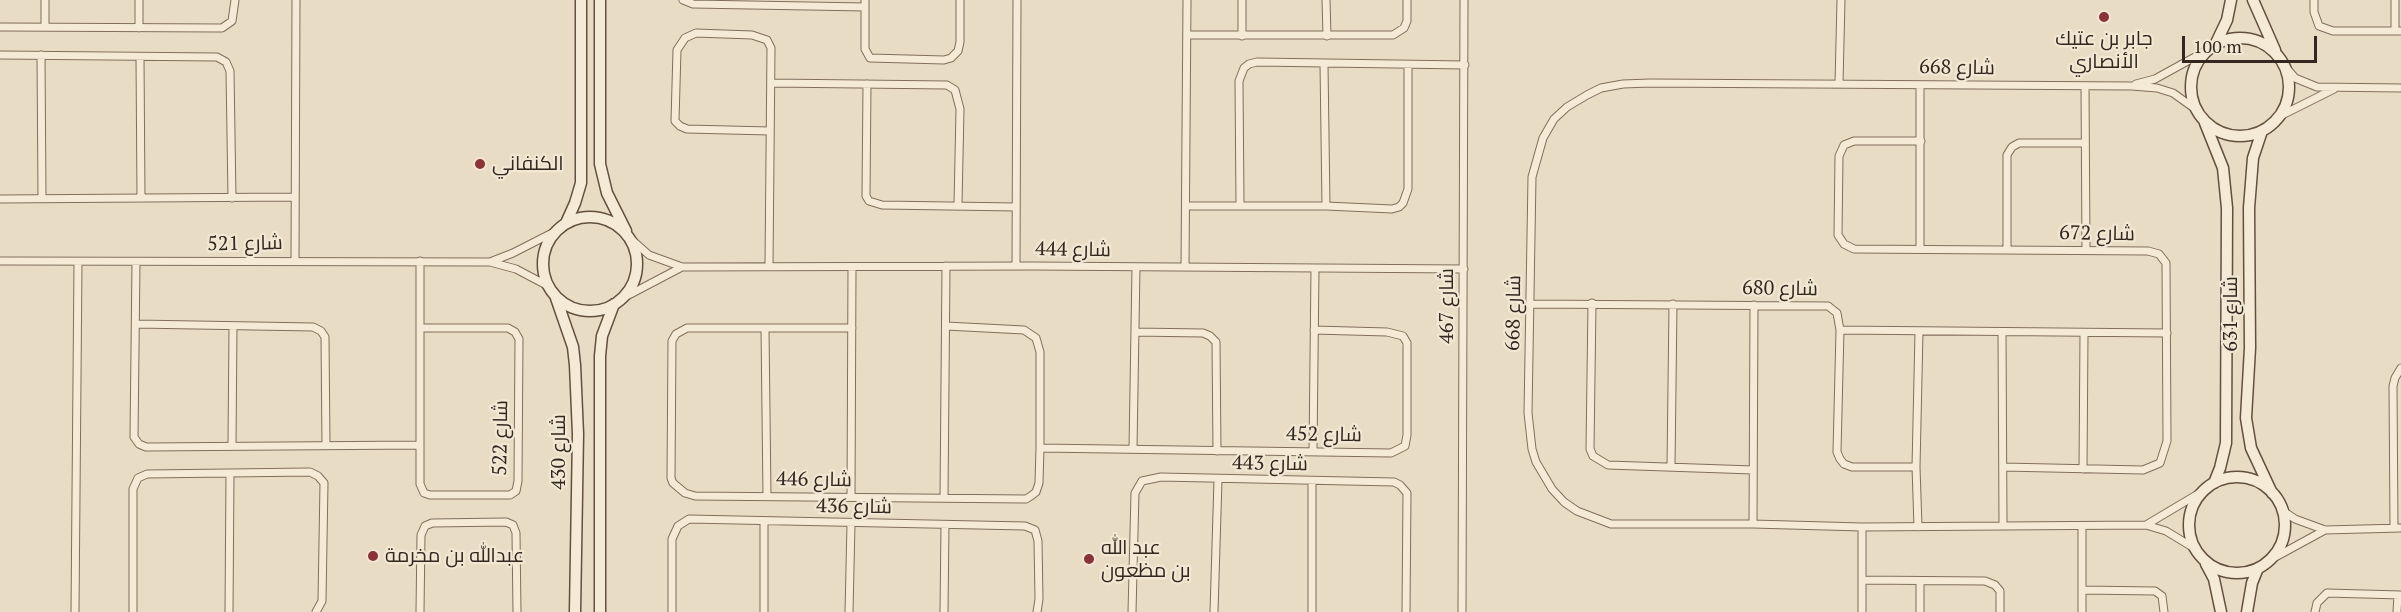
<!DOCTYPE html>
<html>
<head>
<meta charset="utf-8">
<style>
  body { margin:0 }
  #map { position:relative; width:2401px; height:612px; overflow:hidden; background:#e9dcc4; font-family:"PT Serif",serif }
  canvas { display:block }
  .scale { position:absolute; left:2182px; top:36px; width:135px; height:27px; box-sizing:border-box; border:3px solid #33271f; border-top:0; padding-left:8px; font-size:18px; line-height:21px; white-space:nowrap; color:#33271f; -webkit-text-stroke:4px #f1e7d3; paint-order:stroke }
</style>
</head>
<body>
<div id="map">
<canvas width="2401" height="612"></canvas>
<div class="scale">100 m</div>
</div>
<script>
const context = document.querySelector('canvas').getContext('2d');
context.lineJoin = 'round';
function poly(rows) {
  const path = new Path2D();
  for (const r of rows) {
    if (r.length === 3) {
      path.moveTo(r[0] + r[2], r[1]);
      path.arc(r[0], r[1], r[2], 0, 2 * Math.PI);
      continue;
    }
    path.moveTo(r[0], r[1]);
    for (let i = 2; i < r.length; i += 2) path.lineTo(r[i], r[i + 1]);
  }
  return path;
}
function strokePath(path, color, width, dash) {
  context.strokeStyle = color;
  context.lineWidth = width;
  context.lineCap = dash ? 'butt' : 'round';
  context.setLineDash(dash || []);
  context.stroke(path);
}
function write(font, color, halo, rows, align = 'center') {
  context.font = font + ' "PT Serif",Cairo,serif';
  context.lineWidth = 4.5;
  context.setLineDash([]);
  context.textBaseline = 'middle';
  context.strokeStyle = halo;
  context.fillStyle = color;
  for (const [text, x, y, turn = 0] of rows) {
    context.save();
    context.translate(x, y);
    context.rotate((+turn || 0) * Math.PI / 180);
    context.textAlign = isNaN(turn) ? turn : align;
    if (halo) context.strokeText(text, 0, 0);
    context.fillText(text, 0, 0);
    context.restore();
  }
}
const street = poly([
  [683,0,693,4,865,7],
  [865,0,865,49,870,58,944,60,951,58,958,51,960,42,960,0],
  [1326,0,1327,36],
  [2314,0,2314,12,2319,26,2333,31,2401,31],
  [0,27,222,28,232,21,235,0],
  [45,27,45,0],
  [139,28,139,0],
  [2395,31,2395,0],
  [1187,35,1393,35,1404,28,1407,21,1407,0],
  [1242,36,1242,0],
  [0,55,217,57,226,62,230,71,232,198],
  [41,55,42,198],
  [140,57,141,198],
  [1324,64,1326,206],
  [2284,65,2295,78,2317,87,2401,88],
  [772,83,947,85,955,90,960,109,958,205],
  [1839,83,1841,0],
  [867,84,866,196,869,201,882,205,1016,207],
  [2136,84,2155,79,2204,52],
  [1920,85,1920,249],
  [2085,86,2086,250],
  [2280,116,2334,89],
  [1921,141,1854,141,1844,145,1839,156,1838,235,1844,244,1854,249,2148,251,2159,254,2166,263,2167,441,2160,463,2143,470,2003,467],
  [0,199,294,197],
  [1240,205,1239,81,1244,68,1249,64,1257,62,1465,65],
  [1186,206,1326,206,1392,209,1399,207,1403,203,1408,189,1408,65],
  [631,239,649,255,682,267,1033,266,1464,269],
  [2007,250,2007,155,2012,147,2019,143,2085,143],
  [295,260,296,0],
  [0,261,490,262,516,269,550,287],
  [420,261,420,484,424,493,430,495,510,495,516,491,518,481,519,339,515,332,508,328,421,328],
  [136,262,134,437,139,444,146,447,420,445],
  [490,262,513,253,558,230],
  [769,265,771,48,767,40,752,35,696,33,685,38,677,50,675,121,680,126,687,129,770,131],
  [1016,266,1017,0],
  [1185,267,1187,0],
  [623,298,682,267],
  [1592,303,1590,449,1593,456,1608,465,1753,470],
  [1531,304,1828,306,1837,313,1840,330,1837,452,1840,459,1844,464,1852,467,1916,467],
  [137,324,313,327,321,331,325,337,326,445],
  [852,328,687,328,676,334,672,341,671,478,673,483,685,493,695,496,1026,499,1031,496,1036,492,1039,483,1040,448,1040,352,1036,338,1024,330,946,326],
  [765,329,767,496],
  [1840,330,2167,333],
  [1135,332,1203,333,1210,336,1216,342,1217,451],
  [2002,333,2003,525],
  [232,445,233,327],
  [1040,448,1391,453,1405,446,1407,435,1407,343,1403,336,1387,332,1314,330],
  [1133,449,1136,267],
  [1313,451,1315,268],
  [1671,467,1673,304],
  [2083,469,2084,334],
  [851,497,852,267],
  [944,498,946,266],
  [2279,503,2286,513,2295,519,2325,530,2401,528],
  [764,522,764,612],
  [1753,524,1754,305],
  [2146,525,2203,491],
  [1918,527,1916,467,1919,332],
  [2394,528,2393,386,2395,378,2401,368],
  [2194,548,2166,531,2146,525,1862,527,1753,524,1611,524,1577,511,1564,502,1552,489,1536,462,1532,449,1528,413,1532,177,1543,138,1554,119,1567,107,1587,95,1601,88,1623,84,1650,83,2132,86,2157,88,2173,93,2194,108],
  [2270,560,2325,530],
  [1862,580,1985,581,1995,585,2000,591,2000,612],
  [2082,590,2155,591,2162,596,2164,612],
  [75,612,78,262],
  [133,612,133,489,138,478,147,474,310,472,318,476,324,483,322,601,316,612],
  [229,612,230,474],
  [420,612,421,535,425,526,432,523,506,522,513,525,516,533,517,612],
  [672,612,672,539,678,526,689,519,1025,526,1035,530,1038,541,1039,599,1037,612],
  [849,612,851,524],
  [944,612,945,525],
  [1132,612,1135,493,1142,481,1161,477,1394,482,1400,485,1407,493,1406,612],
  [1214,612,1218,480],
  [1312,612,1312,481],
  [1462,612,1464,0],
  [1862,612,1862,527],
  [1920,612,1920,581],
  [2082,612,2082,527],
  [2315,612,2317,603,2327,593,2401,595],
  [2397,612,2398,595]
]);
const secondary = poly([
  [600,0,600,164,607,193,626,231],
  [2253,0,2275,50],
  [2240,87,49],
  [2216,43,2227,20,2231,0],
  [2205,123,2223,168,2227,208,2226,443,2220,468,2214,483],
  [2262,131,2253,158,2249,208,2250,348,2246,418,2251,448,2272,493],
  [590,264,47],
  [566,223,575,203,581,183,581,0],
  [555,295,573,347,575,365,578,434,575,612],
  [2237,525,48],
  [2206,564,2214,579,2221,612],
  [600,612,600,356,602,336,614,304],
  [2247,612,2252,583,2258,568]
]);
const markers = [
  [2104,17,6,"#893339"],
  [480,164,6,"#893339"],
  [373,556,6,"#893339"],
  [1089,559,6,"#893339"]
];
const poiNames = [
  ["جابر بن عتيك",2104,39,"center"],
  ["الأنصاري",2104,62,"center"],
  ["الكنفاني",492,164],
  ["عبد الله",1101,548],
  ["بن مظعون",1101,571],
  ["عبدالله بن مخرمة",385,556]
];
const streetNames = [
  ["شارع 668",1957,68,1],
  ["شارع 672",2097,234,1],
  ["شارع 521",245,244,-1],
  ["شارع 444",1073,250,1],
  ["شارع 680",1780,289,1],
  ["شارع 467",1447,306,-90],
  ["شارع 668",1514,313,-89],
  ["شارع 631",2231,314,-90],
  ["شارع 452",1324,435,1],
  ["شارع 522",501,438,-89],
  ["شارع 430",559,452,-90],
  ["شارع 443",1270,464,1],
  ["شارع 446",814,480,1],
  ["شارع 436",854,507,1]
];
strokePath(street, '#816e5c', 9);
strokePath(secondary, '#634f40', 13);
strokePath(street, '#f4ead6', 7);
strokePath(secondary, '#f4ead6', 10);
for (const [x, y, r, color] of markers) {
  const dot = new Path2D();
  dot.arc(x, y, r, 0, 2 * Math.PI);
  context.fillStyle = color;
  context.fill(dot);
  strokePath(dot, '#f1e7d3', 2);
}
write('20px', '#33271f', '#f1e7d3', poiNames, 'left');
write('20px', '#33271f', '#f1e7d3', streetNames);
</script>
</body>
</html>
